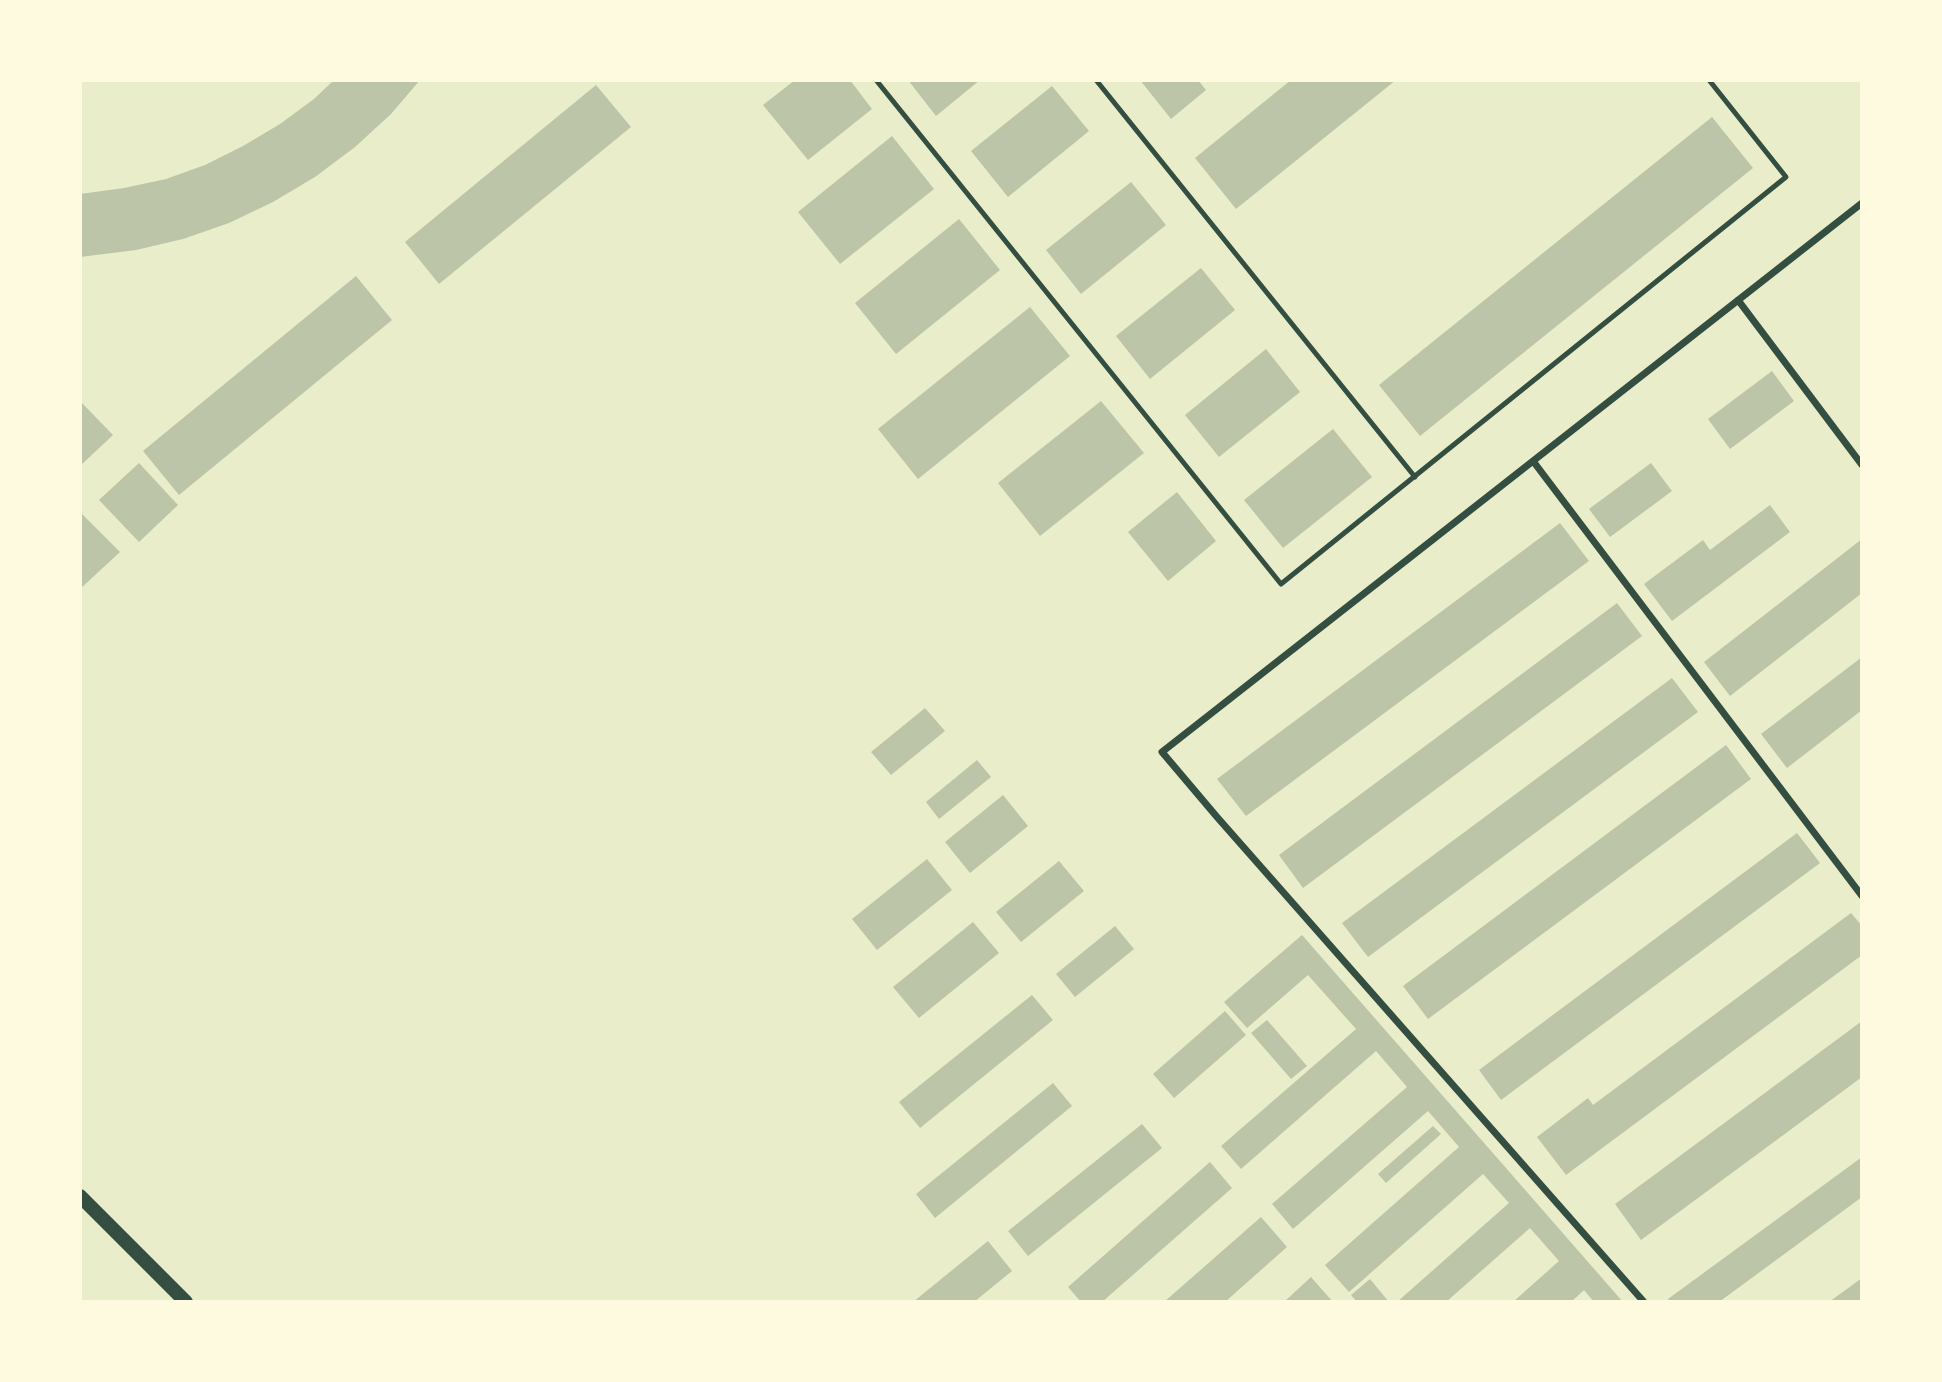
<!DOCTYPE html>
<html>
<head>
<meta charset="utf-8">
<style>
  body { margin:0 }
  #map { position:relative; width:1942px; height:1382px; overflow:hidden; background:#e9edc9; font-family:"Titillium Web",sans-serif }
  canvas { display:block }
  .frame { position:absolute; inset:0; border:82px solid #fefae0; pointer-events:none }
</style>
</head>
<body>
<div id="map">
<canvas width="1942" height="1382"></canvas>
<div class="frame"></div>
</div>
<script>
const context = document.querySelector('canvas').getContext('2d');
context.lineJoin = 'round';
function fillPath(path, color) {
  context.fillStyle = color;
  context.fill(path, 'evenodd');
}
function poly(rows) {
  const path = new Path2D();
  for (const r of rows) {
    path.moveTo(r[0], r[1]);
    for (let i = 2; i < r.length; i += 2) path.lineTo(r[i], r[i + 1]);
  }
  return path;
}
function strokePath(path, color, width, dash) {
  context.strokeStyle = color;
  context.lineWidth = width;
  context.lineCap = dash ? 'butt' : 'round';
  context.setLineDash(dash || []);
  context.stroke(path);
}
const building = poly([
  [334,80,420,80,391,114,355,147,315,177,273,202,229,223,183,239,136,250,80,257,80,194,124,188,166,179,205,165,243,146,280,124,314,99],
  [795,80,850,80,872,109,808,160,763,105],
  [908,80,980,80,936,116],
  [1140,80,1198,80,1206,90,1171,119],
  [1291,80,1396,80,1236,209,1195,158],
  [596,85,631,127,439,284,405,242],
  [1052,86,1089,131,1008,197,971,151],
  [1712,117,1753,168,1420,436,1379,385],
  [892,136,934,189,840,264,798,212],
  [1131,182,1166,225,1081,294,1046,250],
  [959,219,1000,270,896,354,855,303],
  [1201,268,1235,310,1150,379,1116,336],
  [356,276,392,320,179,495,143,451],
  [1030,307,1070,356,918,479,878,429],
  [1266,349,1300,392,1219,457,1185,415],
  [1772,371,1794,401,1730,449,1708,419],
  [80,401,113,435,80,466],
  [1101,401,1144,453,1040,536,998,483],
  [1333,429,1372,477,1283,548,1244,500],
  [139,463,178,505,139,542,99,500],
  [1651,463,1672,491,1610,537,1589,509],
  [1177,492,1216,541,1168,581,1128,532],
  [1770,505,1790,532,1672,621,1644,584,1703,540,1710,550],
  [80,512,120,552,80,589],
  [1560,523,1589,561,1246,816,1217,779],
  [1862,539,1862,593,1730,696,1704,662],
  [1617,603,1642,636,1303,888,1279,855],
  [1862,657,1862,710,1787,768,1761,734],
  [1672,678,1698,712,1368,957,1342,923],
  [925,708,945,731,891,775,871,752],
  [1726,745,1751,779,1428,1019,1403,986],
  [977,760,991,777,939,819,926,802],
  [1003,795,1028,826,970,873,945,842],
  [1797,833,1820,863,1501,1100,1479,1070],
  [927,859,952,890,877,950,852,919],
  [1059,861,1084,891,1021,942,996,912],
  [1851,913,1862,926,1862,955,1566,1175,1537,1137,1588,1098,1593,1105],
  [973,922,999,953,919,1018,893,987],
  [1115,926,1134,949,1075,997,1056,974],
  [1302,935,1499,1160,1623,1302,1594,1302,1584,1290,1571,1302,1513,1302,1559,1261,1530,1228,1446,1302,1397,1302,1509,1203,1483,1174,1349,1292,1325,1265,1459,1147,1428,1111,1293,1229,1272,1204,1407,1087,1376,1051,1241,1169,1221,1146,1356,1029,1308,975,1247,1028,1224,1002],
  [1032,995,1053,1020,920,1128,899,1102],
  [1225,1011,1246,1035,1174,1098,1153,1074],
  [1267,1020,1307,1066,1291,1079,1251,1033],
  [1862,1021,1862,1077,1641,1240,1615,1204],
  [1053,1083,1072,1106,935,1218,916,1194],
  [1142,1124,1162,1148,1028,1256,1008,1231],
  [1433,1126,1441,1134,1386,1183,1378,1174],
  [1862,1157,1862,1197,1719,1302,1670,1302,1668,1299],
  [1210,1162,1232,1188,1102,1302,1081,1302,1068,1287],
  [1261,1217,1287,1247,1225,1302,1164,1302],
  [988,1241,1012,1271,974,1302,913,1302],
  [1311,1277,1333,1302,1284,1302],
  [1862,1278,1862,1302,1829,1302],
  [1370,1279,1389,1302,1357,1302,1351,1295]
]);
const service = poly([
  [876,80,1281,584,1786,177,1709,80],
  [1096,80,1415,477]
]);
const minor = poly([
  [1738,300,1862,465],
  [1533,461,1862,896],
  [1644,1302,1217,817,1162,752,1862,203]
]);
const secondary = poly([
  [80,1196,186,1302]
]);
fillPath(building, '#bcc5a7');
strokePath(service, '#344e41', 5);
strokePath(minor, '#344e41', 7);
strokePath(secondary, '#344e41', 14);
</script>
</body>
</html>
